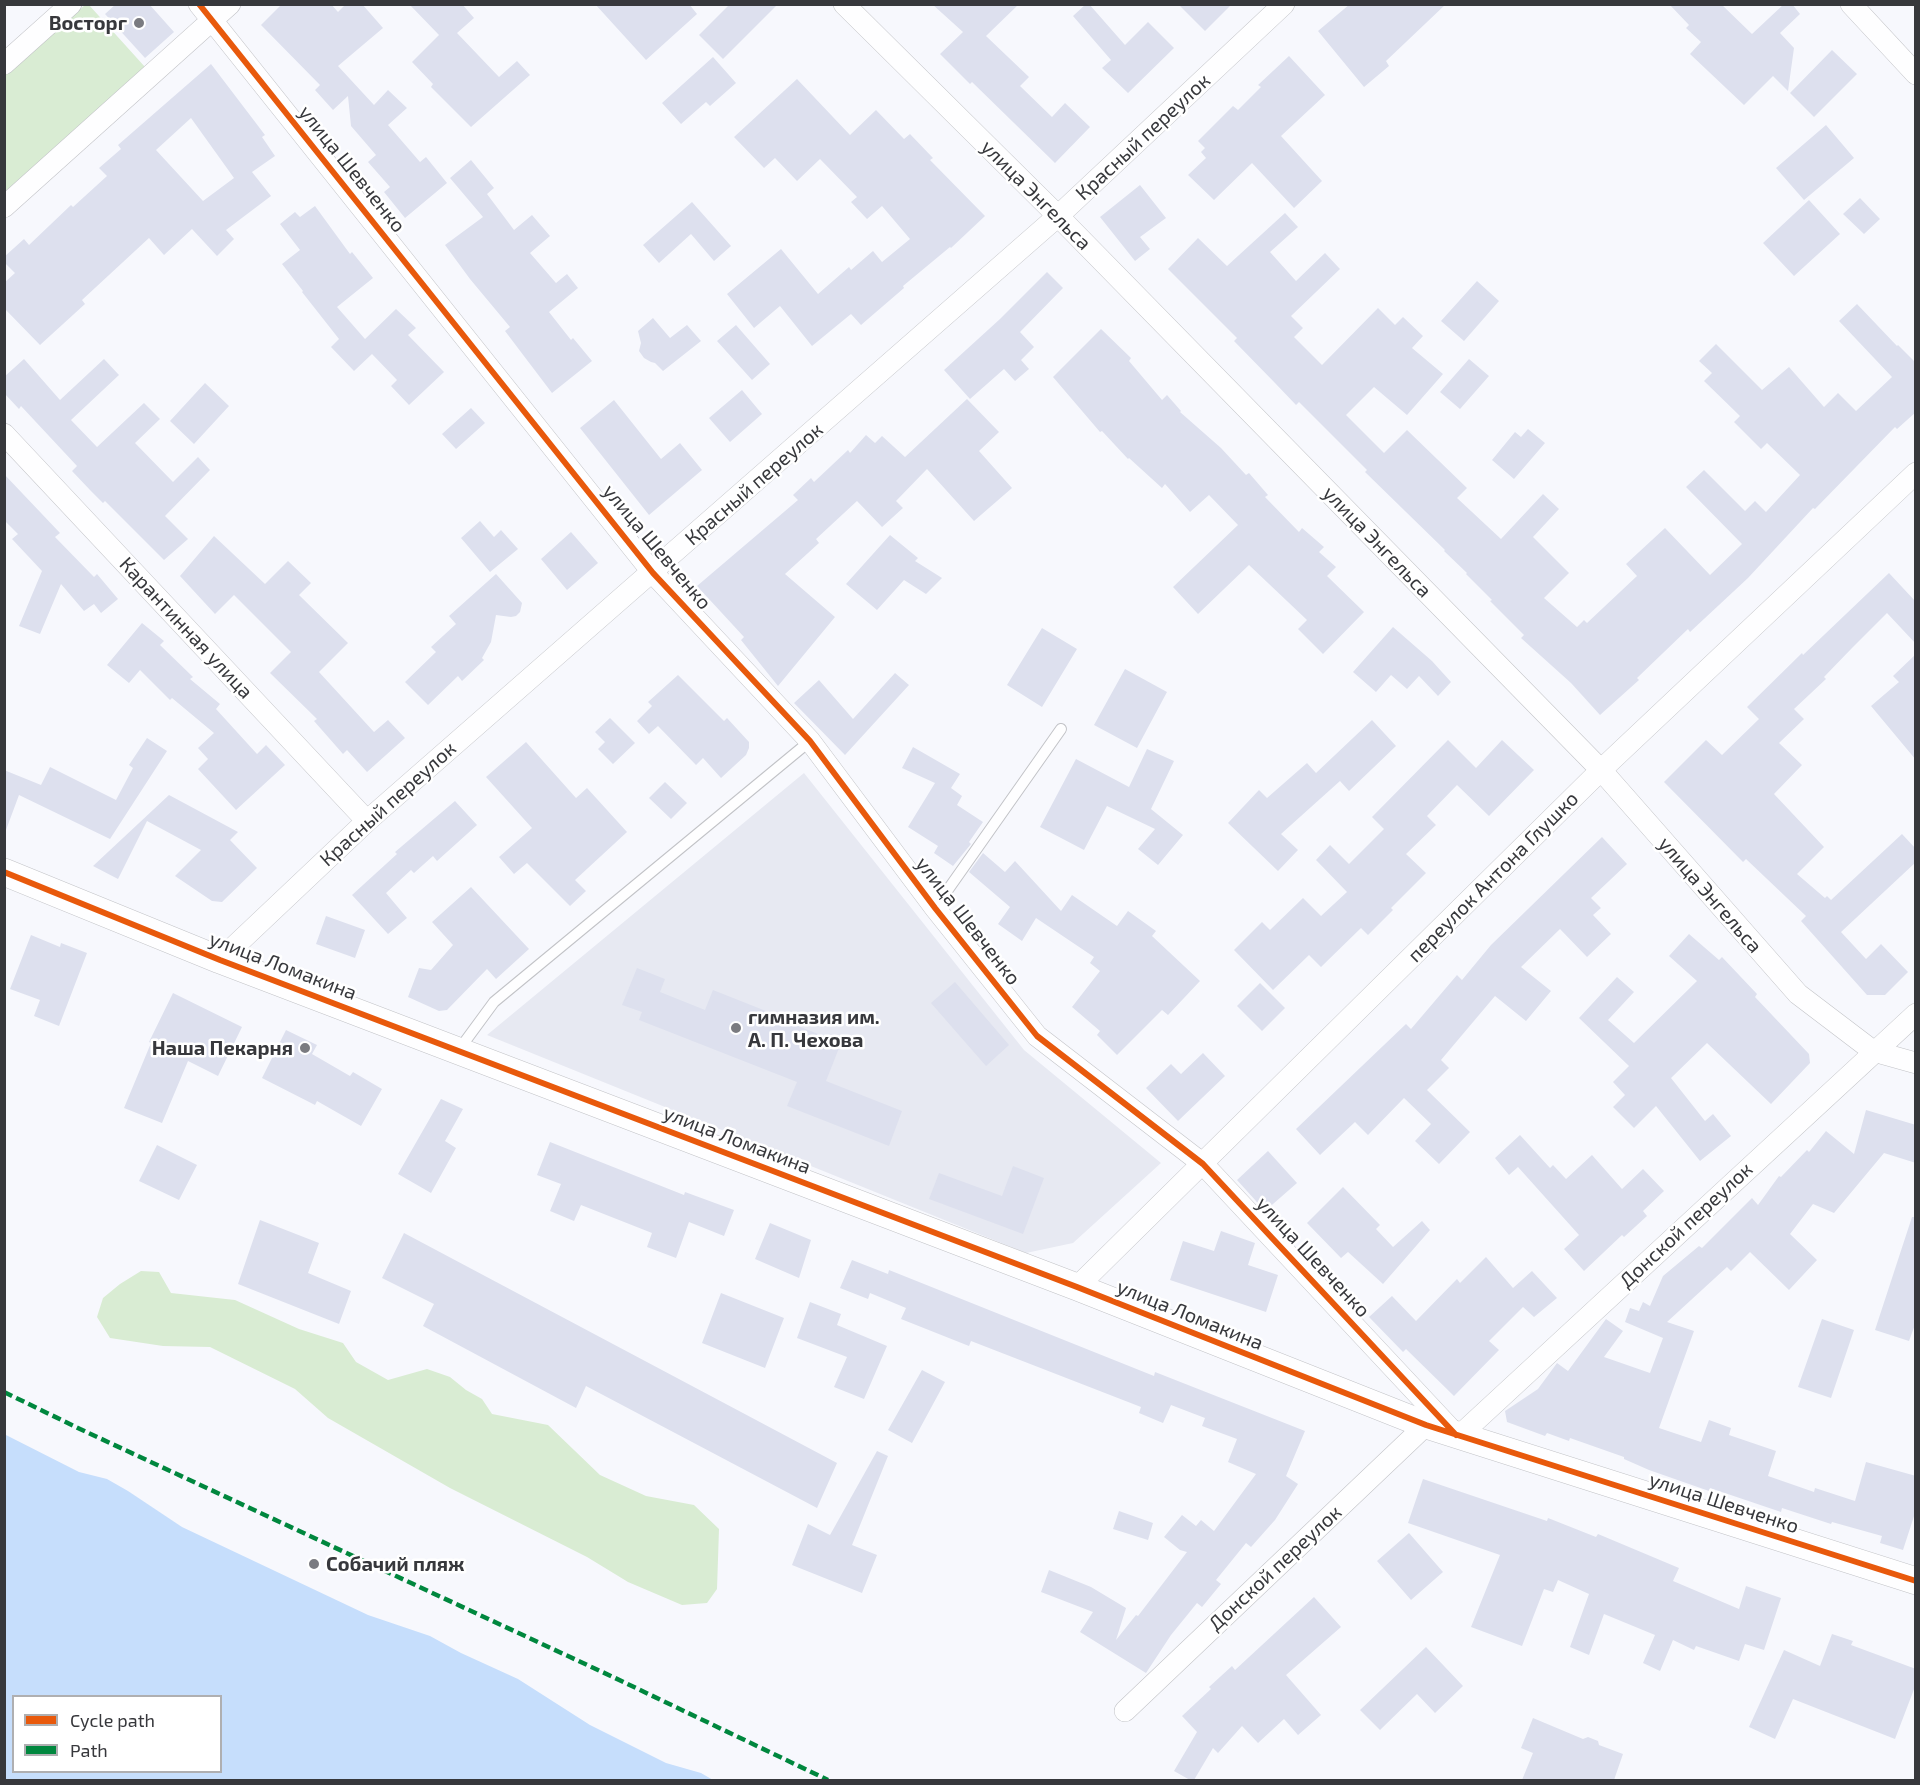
<!DOCTYPE html>
<html>
<head>
<meta charset="utf-8">
<style>
  body { margin:0 }
  #map { position:relative; width:1920px; height:1785px; overflow:hidden; background:#f7f8fd; font-family:"Exo 2",sans-serif }
  canvas { display:block }
  .frame { position:absolute; inset:0; border:6px solid #37383c; pointer-events:none }
  .legend { position:absolute; left:12px; top:1695px; width:210px; height:78px; box-sizing:border-box; background:#fff; border:2px solid #afafb1; margin:0; padding:8px 10px; list-style:none; font-size:18px; color:#37383c }
  .legend li { display:flex; align-items:center; gap:12px; height:30px }
  .legend b { width:30px; border:2px solid #afafb1 }
</style>
</head>
<body>
<div id="map">
<canvas width="1920" height="1785"></canvas>
<div class="frame"></div>
<ul class="legend">
<li><b style="height:8px;background:#e8590c"></b>Cycle path</li>
<li><b style="height:8px;background:#00873e"></b>Path</li>
</ul>
</div>
<script>
const context = document.querySelector('canvas').getContext('2d');
context.lineJoin = 'round';
function fillPath(path, color) {
  context.fillStyle = color;
  context.fill(path, 'evenodd');
}
function poly(rows) {
  const path = new Path2D();
  for (const r of rows) {
    path.moveTo(r[0], r[1]);
    for (let i = 2; i < r.length; i += 2) path.lineTo(r[i], r[i + 1]);
  }
  return path;
}
function strokePath(path, color, width, dash) {
  context.strokeStyle = color;
  context.lineWidth = width;
  context.lineCap = dash ? 'butt' : 'round';
  context.setLineDash(dash || []);
  context.stroke(path);
}
function write(font, color, halo, rows, align = 'center') {
  context.font = font + ' "Exo 2",sans-serif';
  context.lineWidth = 5;
  context.setLineDash([]);
  context.textBaseline = 'middle';
  context.strokeStyle = halo;
  context.fillStyle = color;
  for (const [text, x, y, turn = 0] of rows) {
    context.save();
    context.translate(x, y);
    context.rotate((+turn || 0) * Math.PI / 180);
    context.textAlign = isNaN(turn) ? turn : align;
    if (halo) context.strokeText(text, 0, 0);
    context.fillText(text, 0, 0);
    context.restore();
  }
}
const built = poly([
  [804,773,1024,1050,1161,1163,1073,1243,1026,1253,487,1035]
]);
const green = poly([
  [85,5,89,5,145,67,5,192,4,76],
  [141,1271,159,1272,171,1293,235,1300,299,1329,343,1343,356,1362,388,1380,427,1369,450,1377,466,1390,482,1399,492,1414,548,1425,600,1475,646,1496,694,1505,719,1529,717,1589,707,1603,682,1605,628,1582,587,1557,450,1488,328,1418,295,1389,210,1347,163,1346,110,1338,97,1317,103,1298,120,1284]
]);
const water = poly([
  [4,1434,79,1472,107,1479,128,1491,182,1527,368,1615,430,1636,461,1653,518,1679,590,1725,666,1763,701,1773,713,1780,5,1780],
  [14,1696,220,1696,220,1772,14,1772]
]);
const building = poly([
  [116,4,149,4,174,32,145,58,105,14],
  [282,4,331,4,338,12,346,4,362,4,383,28,338,66,374,105,388,90,407,108,388,125,420,162,426,157,447,183,405,218,384,192,390,187,368,162,376,155,351,126,348,96,333,110,315,90,320,85,261,25],
  [409,4,462,4,474,18,457,33,499,77,517,61,530,75,471,127,431,87,433,84,412,62,439,35],
  [595,4,689,4,697,14,646,60],
  [730,4,778,4,723,59,699,35],
  [932,4,1019,4,986,36,1029,77,1020,86,1052,117,1065,103,1090,127,1055,163,972,82,970,84,940,54,963,32],
  [1086,4,1089,4,1125,45,1148,22,1174,48,1128,93,1102,68,1111,60,1073,16],
  [1178,4,1232,4,1205,31],
  [1350,4,1446,4,1386,61,1389,66,1364,87,1318,31],
  [1669,4,1721,4,1752,34,1784,4,1792,4,1800,14,1780,33,1794,48,1788,91,1773,76,1744,105,1690,54,1701,42,1686,28,1689,25],
  [1832,50,1857,74,1814,117,1790,93],
  [1289,56,1325,95,1281,136,1322,181,1294,208,1252,163,1214,200,1188,175,1206,158,1201,152,1205,148,1198,141,1233,106,1238,110,1261,87,1258,85],
  [713,57,736,83,710,106,706,102,681,124,662,103],
  [211,64,265,135,262,137,275,156,252,172,271,196,226,230,234,239,217,256,192,229,164,255,149,238,82,300,85,304,40,345,4,308,4,283,15,273,4,262,4,257,24,239,29,245,71,205,73,207,107,176,99,168,121,149,118,145],
  [191,118,234,178,203,201,156,150],
  [797,79,850,135,876,110,904,139,910,134,933,158,930,160,985,216,951,248,950,247,903,286,904,288,861,325,851,314,812,346,780,306,754,328,727,294,781,249,818,294,849,267,851,270,873,251,882,262,910,239,882,206,867,219,851,202,857,197,820,159,797,181,775,158,764,168,734,137],
  [1826,125,1854,158,1804,200,1776,168],
  [471,160,494,188,487,194,514,230,532,215,550,236,530,253,556,283,567,274,578,288,549,312,571,340,573,338,592,361,552,393,505,331,510,327,470,279,445,245,483,217,450,178],
  [1140,185,1166,218,1140,237,1150,249,1135,261,1100,217],
  [1860,198,1880,219,1864,234,1843,214],
  [1809,200,1840,234,1794,276,1763,243],
  [692,202,731,246,714,261,691,234,659,263,643,245],
  [315,206,350,254,352,252,373,278,337,307,365,339,396,309,416,328,408,335,444,372,409,405,391,386,397,380,372,354,354,371,331,347,339,339,302,292,303,291,282,264,300,250,280,224,295,212,300,217],
  [1285,213,1298,227,1270,252,1296,281,1325,253,1340,269,1291,316,1303,328,1294,337,1322,365,1378,308,1395,325,1403,317,1423,336,1412,348,1443,374,1407,415,1374,387,1346,415,1384,453,1407,430,1467,488,1457,498,1501,539,1543,494,1559,509,1533,537,1569,573,1544,598,1577,627,1584,620,1587,623,1637,576,1626,564,1665,528,1710,575,1742,544,1686,487,1704,470,1745,511,1755,501,1766,512,1800,475,1767,443,1761,449,1734,422,1740,416,1704,381,1712,373,1699,361,1716,344,1762,390,1789,367,1824,407,1838,393,1856,411,1892,377,1839,321,1857,304,1897,346,1898,345,1916,363,1916,412,1897,429,1895,427,1815,509,1813,508,1748,578,1690,632,1688,629,1637,678,1639,680,1600,715,1571,683,1521,638,1524,635,1490,601,1492,600,1466,574,1467,573,1444,551,1445,550,1365,472,1367,470,1299,402,1296,405,1275,383,1234,341,1237,338,1168,269,1198,238,1227,266],
  [1047,272,1063,288,1020,332,1034,347,1021,360,1029,369,1015,381,1004,369,970,399,944,370,1000,319],
  [1477,281,1499,301,1464,341,1441,321],
  [653,318,670,338,687,325,701,341,663,371,655,363,651,362,644,358,639,351,641,343,638,331],
  [736,325,770,364,752,380,717,341],
  [1101,329,1131,358,1129,361,1162,400,1167,395,1181,411,1180,412,1221,448,1246,475,1249,473,1268,495,1265,497,1299,532,1302,528,1324,547,1319,552,1336,567,1327,576,1364,612,1323,654,1298,629,1307,620,1249,565,1198,614,1173,587,1238,525,1209,495,1190,512,1165,484,1162,488,1129,458,1128,459,1102,431,1100,432,1053,377],
  [24,359,60,400,104,359,119,375,71,420,97,447,144,403,160,419,135,443,173,482,198,457,210,470,165,516,188,539,164,560,105,501,103,503,90,490,72,471,77,466,21,406,19,409,4,393,4,377],
  [1469,359,1489,376,1460,409,1440,392],
  [205,383,229,406,194,444,170,421],
  [742,390,762,414,730,442,709,418],
  [967,399,999,432,979,451,1012,488,974,521,927,469,896,501,903,508,882,527,857,501,816,539,819,543,785,574,835,617,778,686,741,640,744,637,697,586,798,500,793,495,811,478,814,482,848,450,850,453,866,435,875,443,882,436,905,457],
  [614,400,661,459,680,443,702,470,649,515,580,428],
  [471,408,485,423,456,449,442,434],
  [1528,429,1545,443,1514,479,1492,460,1515,432,1521,437],
  [4,474,60,533,55,537,94,577,97,574,118,599,101,613,94,604,84,611,61,584,40,634,19,626,42,571,12,539,18,534,4,520],
  [480,521,494,537,501,530,518,549,490,572,461,538],
  [571,532,598,563,567,590,541,559],
  [890,535,918,558,915,561,942,578,926,594,904,580,877,610,846,584],
  [214,536,265,584,288,561,311,583,299,595,348,643,319,672,374,732,388,720,405,738,367,772,347,750,343,754,314,721,317,719,270,673,291,652,234,595,215,614,180,576],
  [1889,573,1916,602,1916,644,1887,613,1852,648,1824,677,1826,679,1794,709,1804,719,1779,743,1802,765,1774,794,1824,847,1797,874,1825,898,1827,896,1831,900,1902,834,1916,849,1916,862,1841,932,1866,959,1881,944,1908,972,1885,995,1867,995,1801,921,1806,916,1746,859,1743,862,1664,782,1706,740,1722,755,1759,719,1747,707,1802,653,1803,655],
  [496,574,522,603,520,612,516,616,511,617,496,615,491,642,482,658,484,660,462,681,458,676,428,705,405,682,436,652,431,647,456,624,449,616],
  [142,623,164,641,160,645,193,677,190,679,220,704,216,709,257,754,266,745,285,765,236,810,198,769,208,759,198,748,214,733,172,698,170,700,140,670,129,683,107,665],
  [1393,627,1432,661,1451,682,1438,696,1419,676,1407,689,1391,675,1376,692,1353,672],
  [1042,628,1077,649,1042,707,1007,685],
  [1916,654,1916,760,1871,706,1899,682,1893,676],
  [1125,669,1167,692,1137,748,1094,725],
  [895,673,909,685,845,755,794,703,819,680,853,719],
  [678,675,724,721,727,718,749,742,749,748,746,755,721,778,703,758,696,765,658,726,649,734,637,721,652,706,648,702],
  [610,718,635,743,613,764,598,749,605,742,595,732],
  [1372,720,1396,746,1349,791,1340,781,1281,834,1298,850,1278,871,1228,823,1259,790,1267,798,1307,763,1316,773],
  [147,738,167,751,110,839,19,795,6,830,4,830,4,770,41,785,50,767,116,800,133,768,129,765],
  [1448,740,1476,768,1502,740,1534,770,1489,816,1457,785,1427,816,1436,825,1406,854,1426,873,1391,908,1393,910,1368,935,1361,928,1321,967,1309,955,1273,990,1234,950,1262,922,1270,930,1303,898,1321,916,1347,892,1316,860,1330,845,1349,864,1384,829,1372,817],
  [526,742,576,798,587,788,627,832,575,880,586,891,570,906,527,863,514,874,499,857,532,828,486,777],
  [913,747,960,774,951,788,962,796,957,805,983,822,969,842,971,844,953,866,934,853,938,846,908,827,935,783,902,768],
  [1147,749,1174,761,1151,809,1183,835,1158,865,1138,849,1155,829,1107,806,1084,850,1040,827,1076,759,1129,787],
  [665,782,687,803,671,819,649,798],
  [169,795,238,832,230,840,257,868,222,902,212,901,175,876,201,850,147,821,118,879,93,866],
  [455,801,477,825,437,861,433,856,414,873,411,870,386,893,407,918,388,934,352,895,397,854,395,852],
  [1602,837,1627,864,1591,898,1601,908,1593,915,1611,934,1587,957,1560,929,1521,967,1551,991,1526,1021,1495,996,1441,1060,1449,1068,1427,1090,1470,1132,1439,1164,1415,1141,1431,1124,1404,1098,1368,1135,1355,1122,1320,1155,1296,1129,1406,1024,1411,1029,1457,975,1462,980,1491,945],
  [983,853,1005,872,1015,861,1061,911,1072,895,1117,926,1128,911,1156,931,1152,936,1200,981,1168,1015,1162,1010,1117,1055,1097,1035,1100,1031,1072,1007,1100,971,1090,963,1094,957,1036,918,1022,941,998,924,1010,907,969,872],
  [471,887,529,949,496,979,487,969,447,1010,439,1011,408,997,419,968,431,970,453,945,432,922],
  [326,916,365,930,355,958,316,944],
  [1689,934,1719,960,1722,957,1757,994,1755,997,1809,1054,1810,1063,1771,1104,1707,1043,1671,1078,1705,1121,1713,1114,1731,1136,1700,1161,1656,1106,1634,1128,1613,1107,1625,1095,1613,1082,1629,1066,1579,1018,1617,977,1634,992,1608,1020,1634,1043,1697,981,1669,956],
  [31,935,60,947,61,943,87,953,59,1026,34,1016,40,1000,10,989],
  [637,968,665,979,660,992,705,1010,713,990,771,1013,770,1015,841,1043,826,1081,902,1111,889,1146,787,1106,797,1082,639,1020,642,1012,622,1005],
  [955,982,1009,1045,986,1066,931,1003],
  [1260,983,1285,1008,1262,1031,1237,1006],
  [173,993,242,1027,218,1076,188,1061,162,1123,124,1108,151,1043,149,1042],
  [286,1030,317,1045,312,1054,350,1076,353,1072,382,1089,361,1126,317,1101,315,1105,262,1078],
  [1203,1053,1225,1076,1178,1121,1146,1088,1171,1064,1181,1074],
  [441,1099,463,1109,445,1141,456,1148,431,1193,398,1174],
  [1866,1110,1916,1125,1916,1163,1884,1153,1834,1213,1813,1204,1790,1234,1817,1260,1789,1290,1750,1252,1731,1271,1727,1267,1667,1322,1694,1331,1659,1428,1701,1442,1709,1420,1731,1428,1729,1435,1776,1451,1768,1476,1814,1492,1815,1488,1855,1501,1866,1462,1916,1476,1916,1510,1903,1550,1880,1543,1882,1536,1832,1522,1831,1524,1782,1508,1781,1512,1710,1488,1709,1491,1649,1470,1624,1459,1624,1457,1570,1438,1569,1441,1547,1433,1545,1436,1507,1422,1505,1411,1538,1389,1557,1363,1568,1371,1606,1319,1623,1331,1604,1357,1650,1373,1663,1338,1625,1322,1630,1308,1639,1311,1643,1302,1650,1306,1663,1276,1699,1246,1702,1248,1752,1198,1758,1205,1779,1176,1781,1177,1807,1150,1809,1152,1826,1131,1854,1154],
  [1520,1135,1550,1168,1553,1165,1566,1179,1592,1155,1622,1189,1643,1169,1664,1191,1643,1211,1647,1216,1624,1237,1622,1235,1584,1271,1564,1249,1579,1235,1518,1167,1509,1175,1495,1158],
  [550,1142,684,1195,685,1192,734,1210,724,1236,689,1222,676,1258,647,1247,652,1233,581,1205,574,1221,550,1211,561,1184,537,1175],
  [157,1145,197,1165,179,1200,139,1181],
  [1268,1151,1297,1183,1265,1211,1237,1180],
  [1013,1166,1044,1178,1023,1234,929,1199,939,1173,1002,1196],
  [1343,1187,1380,1225,1376,1229,1393,1247,1422,1221,1430,1230,1383,1284,1348,1252,1341,1258,1307,1223],
  [1912,1217,1916,1217,1916,1322,1909,1341,1875,1330],
  [260,1220,319,1243,308,1273,351,1291,339,1324,238,1284],
  [770,1223,811,1240,799,1278,755,1259],
  [1221,1231,1255,1243,1248,1265,1278,1275,1266,1312,1170,1280,1183,1241,1214,1251],
  [404,1233,837,1463,817,1508,586,1386,576,1408,423,1326,434,1304,382,1278],
  [1486,1257,1513,1288,1532,1271,1557,1298,1534,1317,1523,1307,1489,1341,1499,1350,1454,1396,1406,1349,1403,1352,1369,1317,1392,1296,1416,1321,1457,1279,1460,1283],
  [852,1260,888,1274,889,1270,1154,1376,1155,1372,1305,1431,1286,1476,1298,1484,1275,1520,1251,1547,1246,1543,1216,1580,1221,1584,1202,1607,1197,1603,1171,1635,1146,1673,1080,1632,1093,1612,1041,1592,1049,1570,1091,1587,1126,1608,1116,1640,1136,1615,1138,1616,1187,1552,1180,1550,1164,1537,1182,1515,1196,1526,1201,1520,1214,1531,1256,1474,1228,1462,1237,1439,1202,1426,1205,1418,1171,1405,1163,1423,1139,1413,1141,1407,971,1341,969,1346,901,1319,906,1308,870,1293,868,1299,840,1288],
  [721,1293,784,1318,765,1368,702,1343],
  [810,1302,841,1314,837,1325,887,1346,864,1399,834,1387,847,1357,797,1338],
  [1822,1319,1854,1330,1831,1398,1798,1387],
  [922,1370,945,1382,912,1443,888,1430],
  [877,1451,888,1456,852,1545,877,1555,862,1593,792,1565,808,1524,830,1535],
  [1423,1479,1547,1521,1548,1518,1596,1537,1598,1534,1679,1568,1673,1581,1739,1609,1746,1586,1781,1598,1764,1650,1745,1644,1739,1661,1696,1646,1694,1650,1673,1640,1660,1671,1643,1663,1655,1635,1604,1614,1589,1655,1570,1647,1589,1594,1558,1580,1553,1592,1544,1589,1522,1646,1471,1627,1500,1555,1408,1523],
  [1119,1511,1153,1523,1148,1540,1113,1529],
  [1409,1533,1443,1572,1411,1600,1377,1561],
  [1314,1597,1341,1627,1286,1675,1321,1715,1298,1735,1284,1719,1258,1743,1242,1726,1218,1753,1213,1748,1194,1780,1190,1780,1174,1771,1197,1732,1182,1716,1211,1689,1209,1687,1232,1666,1235,1670],
  [1832,1634,1853,1641,1851,1645,1916,1669,1916,1684,1895,1739,1793,1699,1775,1739,1749,1727,1784,1650,1820,1666],
  [1426,1647,1463,1686,1435,1713,1417,1694,1380,1730,1360,1710],
  [1533,1718,1583,1739,1588,1737,1598,1741,1599,1745,1623,1754,1614,1780,1522,1780,1533,1753,1521,1748]
]);
const service = poly([
  [935,908,1061,729],
  [458,1051,494,1002,810,741]
]);
const minor = poly([
  [199,4,653,573,810,741,935,908,1037,1036,1203,1164,1458,1437,1916,1014],
  [844,4,1058,216,1601,770,1798,994,1873,1051,1916,1063],
  [1851,4,1916,74],
  [4,64,71,4],
  [4,207,230,4],
  [4,434,367,821],
  [220,960,367,821,1058,216,1284,4],
  [1077,1287,1601,770,1916,473],
  [1125,1711,1426,1425]
]);
const tertiary = poly([
  [4,872,220,960,1077,1287,1426,1425,1916,1581]
]);
const quiet = poly([
  [4,1392,80,1429,613,1677,828,1780]
]);
const cycleway = poly([
  [199,4,653,573,810,741,935,908,1037,1036,1203,1164,1456,1435],
  [4,872,220,960,1077,1287,1426,1425,1916,1581]
]);
const markers = [
  [139,23,6,"#7a7b80"],
  [736,1028,6,"#7a7b80"],
  [305,1048,6,"#7a7b80"],
  [314,1564,6,"#7a7b80"]
];
const poiNames = [
  ["Восторг",127,23],
  ["гимназия им.",748,1017,"left"],
  ["А. П. Чехова",748,1040,"left"],
  ["Наша Пекарня",293,1048],
  ["Собачий пляж",326,1564,"left"]
];
const streetNames = [
  ["Красный переулок",1143,137,-43],
  ["улица Шевченко",352,169,51],
  ["улица Энгельса",1036,195,45],
  ["Красный переулок",754,484,-41],
  ["улица Энгельса",1377,542,46],
  ["улица Шевченко",657,547,50],
  ["Карантинная улица",186,628,47],
  ["Красный переулок",388,804,-42],
  ["переулок Антона Глушко",1493,877,-45],
  ["улица Энгельса",1710,895,49],
  ["улица Шевченко",968,921,52],
  ["улица Ломакина",283,966,21],
  ["улица Ломакина",737,1140,21],
  ["Донской переулок",1686,1225,-43],
  ["улица Шевченко",1313,1257,47],
  ["улица Ломакина",1190,1315,22],
  ["улица Шевченко",1724,1503,18],
  ["Донской переулок",1275,1568,-43]
];
fillPath(built, '#e7e9f2');
fillPath(green, '#d9ecd3');
fillPath(water, '#c6defc');
fillPath(building, '#dde0ee');
strokePath(service, '#c2c3c7', 12);
strokePath(minor, '#c2c3c7', 22);
strokePath(tertiary, '#c2c3c7', 28);
strokePath(service, '#fefeff', 10);
strokePath(minor, '#fefeff', 21);
strokePath(tertiary, '#fefeff', 27);
strokePath(quiet, '#00873e', 4.5, [9, 4.5]);
strokePath(cycleway, '#e8590c', 6);
for (const [x, y, r, color] of markers) {
  const dot = new Path2D();
  dot.arc(x, y, r, 0, 2 * Math.PI);
  context.fillStyle = color;
  context.fill(dot);
  strokePath(dot, '#fff', 2);
}
write('bold 20px', '#37383c', '#fff', poiNames, 'right');
write('20px', '#37383c', '#fff', streetNames);
</script>
</body>
</html>
